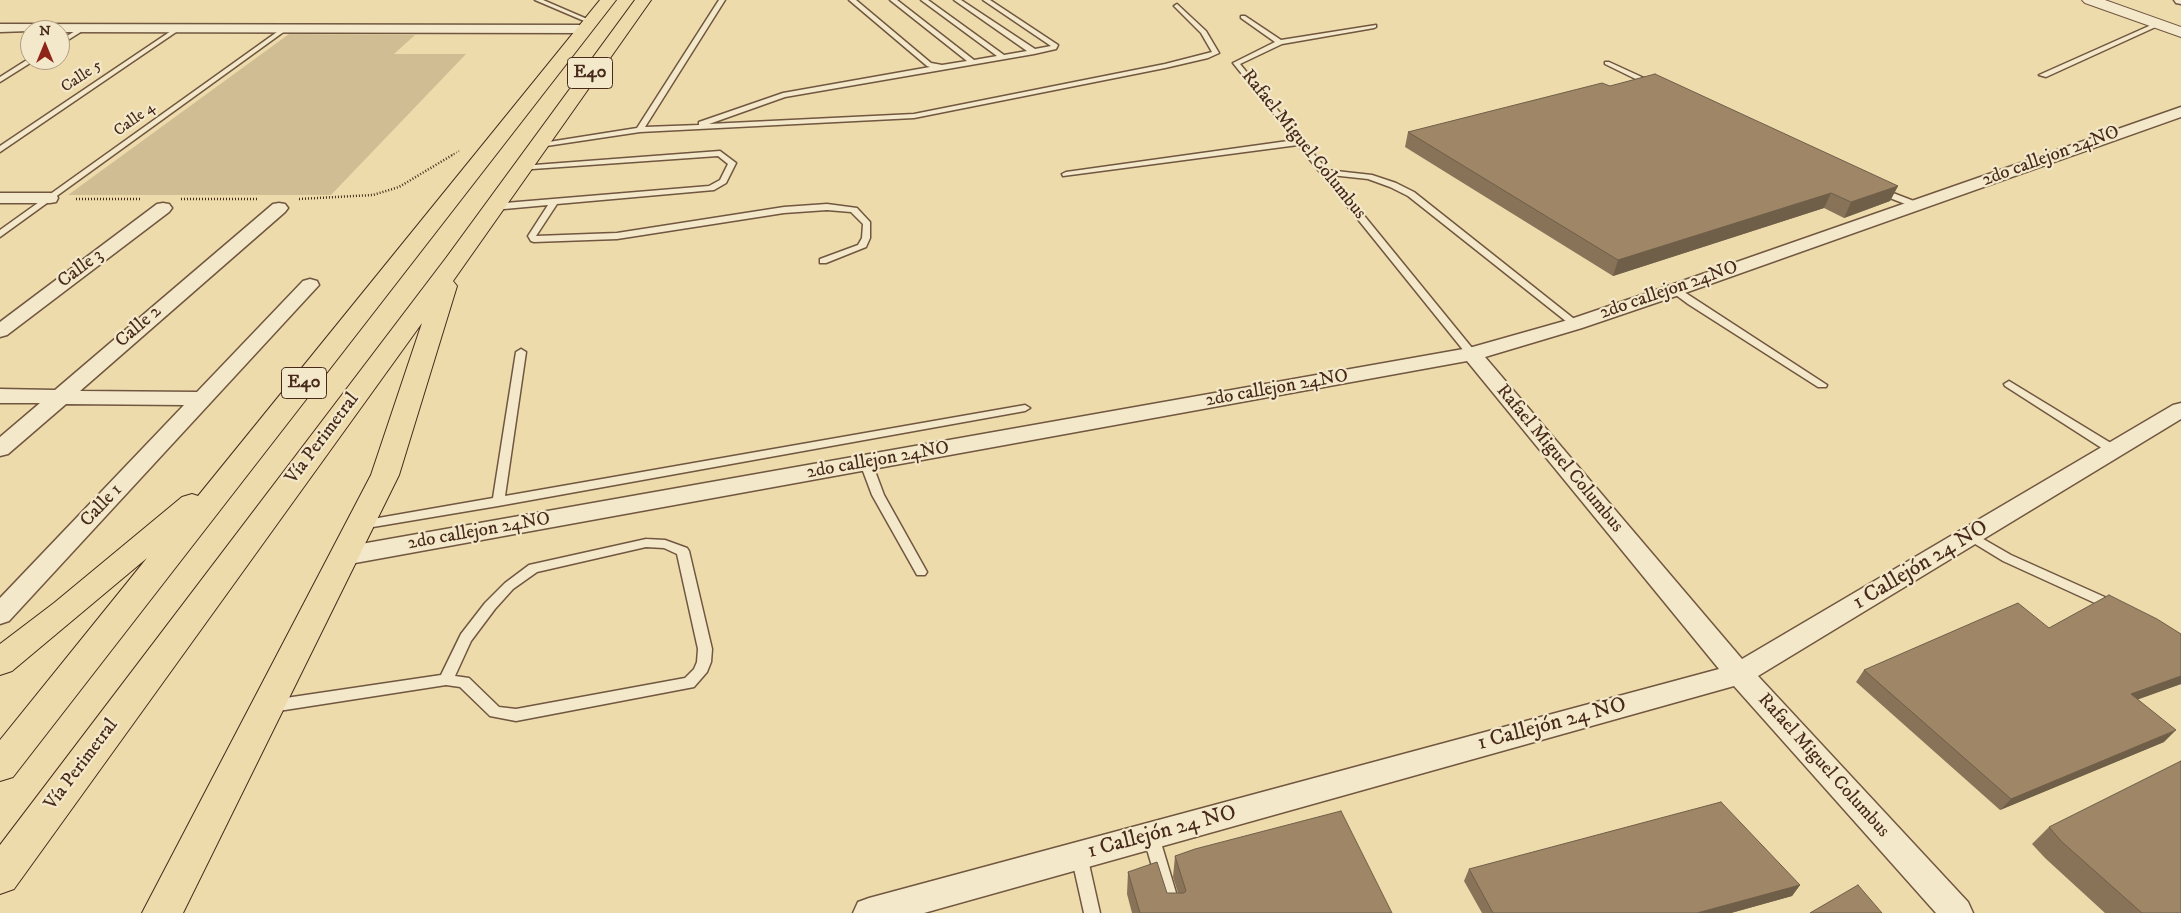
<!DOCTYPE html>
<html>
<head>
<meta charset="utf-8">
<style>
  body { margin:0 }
  #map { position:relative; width:2181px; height:913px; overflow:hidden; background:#eddbac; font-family:"IM FELL DW Pica",serif }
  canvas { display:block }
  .north { position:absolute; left:20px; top:20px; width:50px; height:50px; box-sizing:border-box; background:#f3e8c9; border:1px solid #af9c84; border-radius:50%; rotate:0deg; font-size:14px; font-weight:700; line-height:20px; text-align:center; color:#482a1c }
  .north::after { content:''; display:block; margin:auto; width:18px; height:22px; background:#8f2418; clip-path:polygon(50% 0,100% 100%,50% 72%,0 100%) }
</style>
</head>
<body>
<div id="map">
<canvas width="2181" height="913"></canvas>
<div class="north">N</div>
</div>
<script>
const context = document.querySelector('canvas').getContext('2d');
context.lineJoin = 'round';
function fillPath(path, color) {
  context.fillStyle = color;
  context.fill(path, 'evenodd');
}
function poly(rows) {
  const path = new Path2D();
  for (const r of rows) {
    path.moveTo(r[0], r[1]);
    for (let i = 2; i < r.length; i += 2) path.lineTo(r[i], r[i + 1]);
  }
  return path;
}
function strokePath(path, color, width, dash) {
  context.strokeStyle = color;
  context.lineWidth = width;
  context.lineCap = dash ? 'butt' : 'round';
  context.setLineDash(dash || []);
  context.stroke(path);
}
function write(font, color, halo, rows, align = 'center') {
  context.font = font + ' "IM FELL DW Pica",serif';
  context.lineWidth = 4.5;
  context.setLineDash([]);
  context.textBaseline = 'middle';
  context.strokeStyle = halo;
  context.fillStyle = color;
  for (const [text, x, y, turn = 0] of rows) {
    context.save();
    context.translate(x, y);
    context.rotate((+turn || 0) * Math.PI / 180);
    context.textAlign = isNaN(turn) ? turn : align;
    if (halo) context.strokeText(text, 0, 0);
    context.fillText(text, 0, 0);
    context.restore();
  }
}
const green = poly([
  [289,34,415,35,394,54,466,54,331,195,68,195]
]);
const pathFar1 = poly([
  [452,155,459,151]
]);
const path = poly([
  [76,199,140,199],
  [181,199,257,199],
  [299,199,373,195,399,187,454,154]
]);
const service = poly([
  [535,0,543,0,594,22,589,23,535,0],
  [719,0,725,0,645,127,699,125,699,122,783,93,930,67,927,66,849,0,856,0,931,63,942,65,967,61,890,0,897,0,974,60,997,56,921,0,928,0,1004,55,1027,51,954,0,961,0,1035,49,1051,46,983,0,990,0,1058,45,1056,49,1034,54,785,97,709,124,914,114,1165,64,1212,52,1201,33,1174,6,1177,4,1206,31,1219,53,1208,58,1165,68,914,118,640,132,533,148,533,144,536,144,637,128,719,0],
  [1241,16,1245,16,1281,40,1376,25,1376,27,1374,28,1282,44,1240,64,1327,170,1372,175,1396,183,1414,192,1578,322,1580,324,1578,326,1572,326,1408,196,1390,187,1368,179,1331,175,1477,354,1476,356,1468,356,1298,145,1063,176,1062,174,1066,172,1295,140,1233,63,1275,42,1241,18,1241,16],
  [2158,22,2161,24,2160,25,2046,77,2039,75,2158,22],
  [82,27,87,28,60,45,60,40,82,27],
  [177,27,182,28,0,152,0,146,177,27],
  [284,27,289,28,0,237,0,230,284,27],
  [30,58,30,60,35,60,0,82,0,77,30,58],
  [1605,62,1609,62,1657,84,1650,86,1605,64,1605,62],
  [720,151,736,163,726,183,714,190,557,204,536,236,617,233,784,207,827,204,857,208,870,222,870,238,866,247,826,263,820,263,820,259,858,245,862,238,863,224,851,212,827,210,784,213,617,239,534,242,531,241,528,236,548,205,493,210,489,207,493,204,709,186,720,180,728,164,718,156,518,170,517,168,521,166,720,151],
  [1880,188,1919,203,1920,205,1916,208,1913,207,1877,193,1876,191,1880,188],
  [1675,287,1678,288,1827,385,1826,387,1818,387,1688,304,1672,292,1670,290,1675,287],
  [521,349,526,352,505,496,1025,405,1030,408,1025,411,498,506,361,529,357,528,355,525,357,522,361,521,493,498,516,352,521,349],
  [2009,381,2119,448,2121,451,2119,454,2111,454,2005,386,2004,384,2009,381],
  [866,459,872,463,884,495,927,572,925,575,917,575,872,495,860,463,866,459],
  [1971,532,2011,555,2118,603,2119,606,2118,609,2113,611,2108,609,2003,561,1967,539,1965,536,1967,533,1971,532],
  [646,539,665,540,687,548,689,551,712,649,711,662,707,672,694,687,516,721,490,716,460,687,446,685,272,712,267,710,265,706,267,702,272,700,441,675,461,634,485,603,505,583,529,565,646,539],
  [646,547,664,548,677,554,698,649,697,662,694,669,685,678,516,709,499,707,469,678,455,676,471,641,495,609,513,589,537,572,646,547],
  [1151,829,1156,831,1159,836,1182,913,1166,913,1143,836,1146,831,1151,829],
  [1079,848,1085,850,1087,855,1100,913,1084,913,1071,855,1073,850,1079,848]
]);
const minor = poly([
  [2174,0,2181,0,2181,4,2176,3,2174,0],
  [0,24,585,25,592,29,585,33,60,32,60,30,0,32,0,24],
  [2181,107,2181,117,1682,294,1582,328,1485,357,1742,659,2173,405,2181,403,2181,419,1758,676,1968,902,1973,913,1936,913,1734,686,924,913,853,913,858,902,869,898,1719,669,1467,361,344,565,335,562,332,556,335,550,344,547,1469,348,1568,320,1668,286,2181,107],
  [0,193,50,193,56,194,58,198,56,202,50,203,0,203,0,193],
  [163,203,169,204,172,208,169,212,7,335,0,337,0,322,157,204,163,203],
  [279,203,285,204,288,208,285,212,80,391,197,392,303,281,310,279,317,281,319,285,9,621,0,624,0,598,184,405,66,404,8,454,0,456,0,437,40,403,0,403,0,389,55,390,273,204,279,203]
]);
const tertiary = poly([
  [2082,0,2105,0,2181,27,2181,37,2085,3,2082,0]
]);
const trunk = poly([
  [600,0,616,0,13,777,0,781,0,740,147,558,12,671,0,675,0,644,54,603,182,497,192,494,198,496,600,0],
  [635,0,651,0,453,281,457,286,399,475,183,913,142,913,371,475,422,323,14,889,0,894,0,845,446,258,635,0]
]);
const wall = poly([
  [1610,86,1898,186,1890,201,1844,218,1824,208,1613,276,1405,147,1408,132],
  [2049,628,2181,634,2181,684,2137,699,2164,742,2000,810,1856,682,1864,670],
  [2049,827,2181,913,2105,913,2045,858,2032,844],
  [1175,856,1392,913,1132,913,1127,894,1128,872,1167,893,1178,893,1173,877],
  [1469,869,1800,885,1792,896,1731,913,1482,913,1464,881]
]);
const shadedWall = poly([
  [1898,186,1890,201,1844,218,1851,202],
  [1831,193,1824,208,1613,276,1618,260],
  [2181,676,2181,684,2120,706,2131,694],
  [2176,730,2164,742,2000,810,2011,799],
  [1800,885,1792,896,1731,913,1697,913]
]);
const building = poly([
  [1655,74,1898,186,1851,202,1831,193,1618,260,1408,132,1602,83,1610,86,1655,74],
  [2109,595,2157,619,2181,634,2181,676,2131,694,2176,730,2011,799,1864,670,2018,603,2049,628,2109,595],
  [2181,761,2181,913,2142,913,2061,841,2049,827,2181,761],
  [1721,802,1800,885,1697,913,1493,913,1469,869,1721,802],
  [1341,811,1392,913,1140,913,1128,872,1157,862,1167,893,1184,893,1186,891,1175,856,1195,849,1341,811],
  [1858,885,1882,913,1810,913,1858,885]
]);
const farStreetnames = [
  ["Calle 5",82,77,-34],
  ["Calle 4",135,120,-36]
];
const shields = [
  [590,73,45],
  [304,383,45]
];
const shieldNames = [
  ["E40",590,73],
  ["E40",304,383]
];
const streetNames = [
  ["Rafael Miguel Columbus",1303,145,51],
  ["2do callejon 24NO",2051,157,-20],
  ["Calle 3",81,269,-37],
  ["2do callejon 24NO",1669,291,-19],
  ["Calle 2",139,327,-41],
  ["2do callejon 24NO",1277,389,-10],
  ["Vía Perimetral",323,439,-53],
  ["Rafael Miguel Columbus",1559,459,50],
  ["2do callejon 24NO",878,461,-10],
  ["Calle 1",102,506,-47],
  ["2do callejon 24NO",479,532,-10],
  ["Vía Perimetral",82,765,-53],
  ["Rafael Miguel Columbus",1823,766,48]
];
const nearStreetnames = [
  ["1 Callejón 24 NO",1921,566,-31],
  ["1 Callejón 24 NO",1552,725,-15],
  ["1 Callejón 24 NO",1162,833,-15]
];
fillPath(green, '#d1bd94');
strokePath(service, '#715640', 3);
strokePath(minor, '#715640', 3);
strokePath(tertiary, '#715640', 2);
strokePath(trunk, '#482a1c', 2);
strokePath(pathFar1, '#482a1c', 2, [0.5, 2]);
strokePath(path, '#482a1c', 2.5, [1, 2]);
fillPath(service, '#f3e8c9');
fillPath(minor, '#f3e8c9');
fillPath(tertiary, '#f3e8c9');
fillPath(trunk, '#eddbac');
fillPath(wall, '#887359');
fillPath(shadedWall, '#6f5e48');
fillPath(building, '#9e8667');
strokePath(building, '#6f5e48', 1);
write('16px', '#482a1c', '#f3e8c9', farStreetnames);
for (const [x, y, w] of shields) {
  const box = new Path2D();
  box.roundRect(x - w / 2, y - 15.5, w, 31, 4);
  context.fillStyle = '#f3e8c9';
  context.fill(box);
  strokePath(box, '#482a1c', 1);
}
write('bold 18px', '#482a1c', null, shieldNames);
write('19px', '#482a1c', '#f3e8c9', streetNames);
write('22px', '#482a1c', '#f3e8c9', nearStreetnames);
</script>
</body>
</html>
